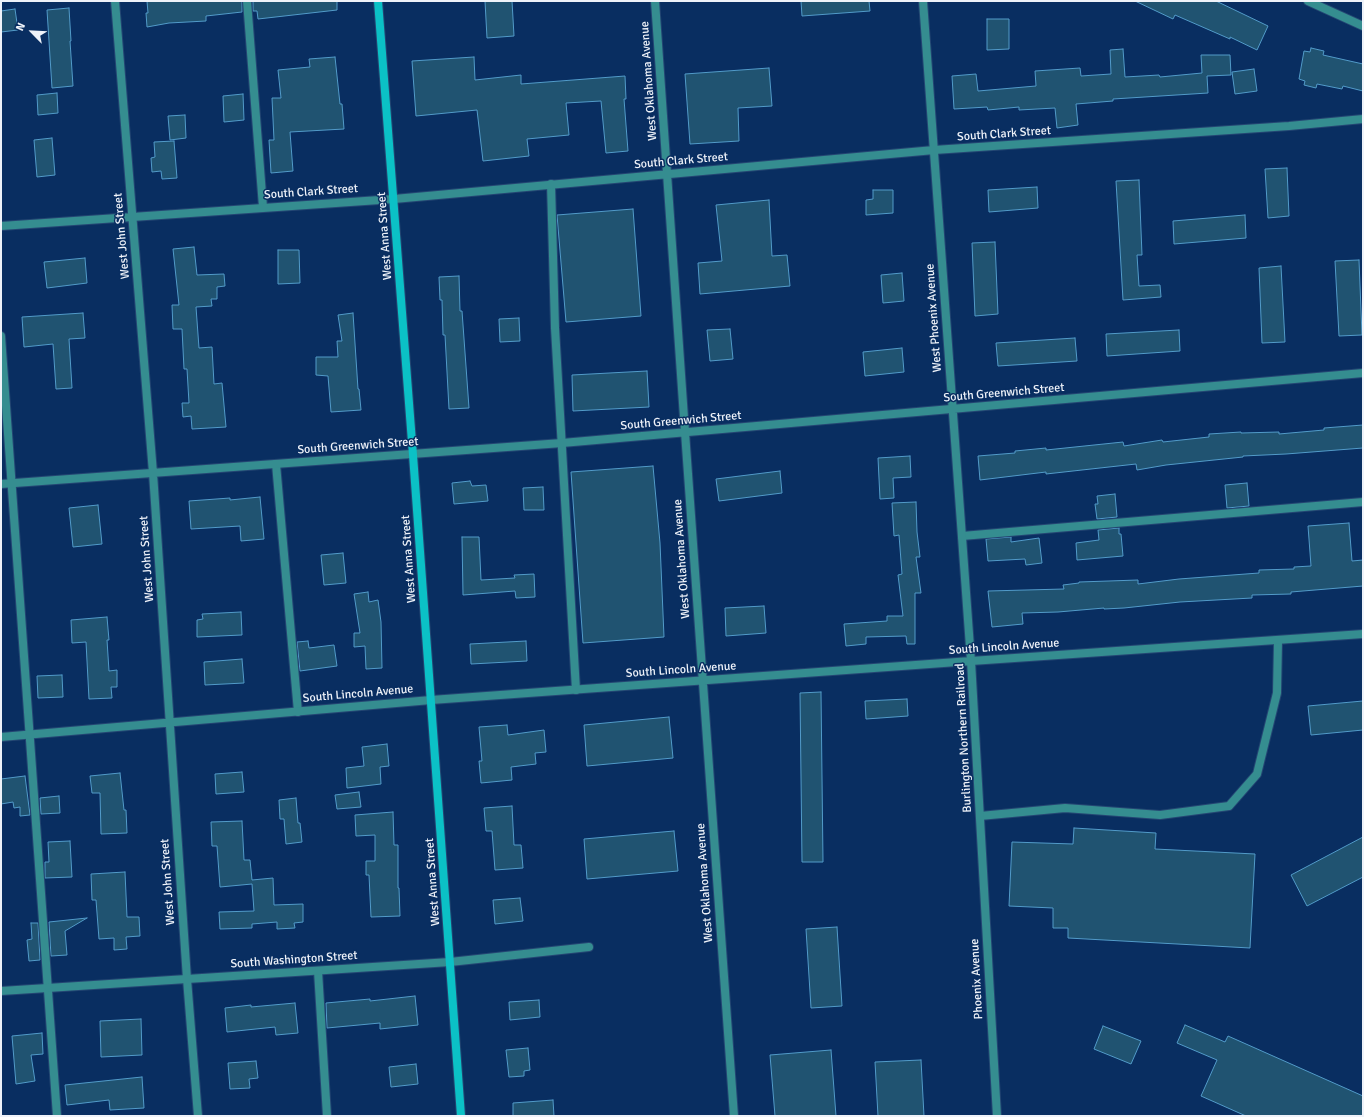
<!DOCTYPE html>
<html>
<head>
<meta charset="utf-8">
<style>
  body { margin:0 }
  #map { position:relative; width:1364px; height:1117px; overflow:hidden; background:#092e61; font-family:Signika,sans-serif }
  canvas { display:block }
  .frame { position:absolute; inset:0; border:2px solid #eef2f9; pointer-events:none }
  .north { position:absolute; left:12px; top:12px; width:40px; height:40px; -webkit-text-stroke:3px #092e61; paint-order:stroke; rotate:294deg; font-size:11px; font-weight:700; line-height:16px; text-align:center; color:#eef2f9 }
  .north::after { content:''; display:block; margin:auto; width:14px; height:18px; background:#eef2f9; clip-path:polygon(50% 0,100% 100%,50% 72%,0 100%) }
</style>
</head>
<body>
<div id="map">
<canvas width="1364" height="1117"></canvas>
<div class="frame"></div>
<div class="north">N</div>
</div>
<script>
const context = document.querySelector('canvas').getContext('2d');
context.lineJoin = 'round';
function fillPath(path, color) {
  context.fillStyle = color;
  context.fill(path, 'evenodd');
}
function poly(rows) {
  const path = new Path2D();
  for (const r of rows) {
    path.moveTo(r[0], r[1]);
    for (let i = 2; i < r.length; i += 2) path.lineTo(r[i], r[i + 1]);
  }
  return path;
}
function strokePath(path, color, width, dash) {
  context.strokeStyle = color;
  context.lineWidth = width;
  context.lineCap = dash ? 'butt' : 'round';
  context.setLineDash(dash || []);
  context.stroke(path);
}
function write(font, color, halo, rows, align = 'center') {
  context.font = font + ' Signika,sans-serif';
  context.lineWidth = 3;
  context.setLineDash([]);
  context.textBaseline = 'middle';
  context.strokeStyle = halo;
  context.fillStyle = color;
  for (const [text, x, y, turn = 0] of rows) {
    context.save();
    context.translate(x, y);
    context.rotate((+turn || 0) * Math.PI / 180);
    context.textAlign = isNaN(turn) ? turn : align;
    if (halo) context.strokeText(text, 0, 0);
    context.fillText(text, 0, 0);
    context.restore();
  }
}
const building = poly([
  [147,1,242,1,242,12,206,16,206,21,169,23,147,27,146,13,148,13,147,1],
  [253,1,337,1,337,10,258,19,257,11,253,11,253,1],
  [485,1,512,1,514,36,487,38,485,1],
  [801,1,869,1,870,11,802,16,801,1],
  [1135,1,1216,1,1268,26,1257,50,1230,37,1230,39,1175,15,1173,19,1135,1],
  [69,8,71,41,70,41,73,86,52,88,47,10,69,8],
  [15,9,18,30,1,32,1,11,15,9],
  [987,19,1009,19,1009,49,987,50,987,19],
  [1311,48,1324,51,1323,55,1363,64,1363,91,1343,86,1342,89,1317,84,1316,88,1304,85,1305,81,1299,79,1304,51,1310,52,1311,48],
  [1123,49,1125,77,1159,75,1160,77,1202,73,1201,55,1230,55,1231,75,1207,76,1208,93,1113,99,1113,101,1076,104,1078,125,1057,128,1055,108,1019,110,1019,107,988,110,987,107,954,109,952,76,976,74,978,91,1036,86,1035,71,1080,68,1081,76,1111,74,1110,50,1123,49],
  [335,57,340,104,342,104,344,129,290,132,293,171,271,173,269,140,274,140,272,98,281,98,278,70,310,67,309,59,335,57],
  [474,57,475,80,521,75,521,84,625,76,626,99,624,99,628,151,606,153,601,101,566,103,569,135,527,139,529,156,483,161,477,110,416,116,412,61,474,57],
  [769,68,772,106,738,108,739,141,690,144,685,74,769,68],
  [1254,69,1257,91,1235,94,1232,72,1254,69],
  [57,93,58,113,38,115,37,95,57,93],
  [243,94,244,120,224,122,223,96,243,94],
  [185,115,186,138,170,140,168,116,185,115],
  [52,138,55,175,37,177,34,140,52,138],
  [174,141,177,178,162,179,161,171,152,172,151,158,155,157,154,142,174,141],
  [1287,168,1289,216,1268,218,1265,169,1287,168],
  [1139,180,1142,255,1137,255,1139,286,1160,285,1161,297,1123,300,1116,181,1139,180],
  [1037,187,1038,208,989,212,988,190,1037,187],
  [873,190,893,190,893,213,866,215,866,200,873,199,873,190],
  [769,200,772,256,787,255,790,286,700,294,698,263,722,261,716,205,769,200],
  [633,209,641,316,566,322,557,215,633,209],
  [1245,215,1246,238,1174,244,1173,221,1245,215],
  [995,242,998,314,975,316,972,243,995,242],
  [194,247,197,275,224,274,225,286,217,287,217,299,211,299,212,306,196,307,199,348,212,347,214,384,222,383,226,427,192,429,191,416,183,417,182,403,189,403,187,369,184,369,182,329,173,329,172,305,179,305,173,249,194,247],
  [278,250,299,250,300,283,278,284,278,250],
  [85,258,87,283,47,288,44,262,85,258],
  [1359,260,1362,335,1339,336,1335,261,1359,260],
  [1281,266,1285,342,1262,343,1259,268,1281,266],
  [902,273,904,301,883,303,881,275,902,273],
  [459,276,460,311,462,311,469,408,449,409,445,335,443,335,442,300,440,300,439,277,459,276],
  [83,313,85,338,69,339,72,388,56,389,53,344,24,347,22,317,83,313],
  [353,313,358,389,359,389,361,410,331,412,328,376,316,375,316,357,338,357,337,341,342,341,338,315,353,313],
  [519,318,520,341,500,342,499,319,519,318],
  [730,329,733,359,710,361,707,330,730,329],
  [1179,330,1180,351,1107,356,1106,334,1179,330],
  [1075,338,1077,361,998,366,996,343,1075,338],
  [902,348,904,372,865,376,863,352,902,348],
  [647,371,649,407,573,411,572,375,647,371],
  [1363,425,1363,448,1286,454,1243,456,1243,457,1166,465,1137,470,1136,464,1046,474,1046,472,980,480,978,456,1015,453,1015,451,1046,448,1046,450,1123,442,1124,446,1162,440,1163,442,1209,437,1209,434,1241,432,1241,433,1279,432,1279,434,1324,430,1324,428,1363,425],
  [910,456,911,477,893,478,894,498,880,499,878,458,910,456],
  [653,466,660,543,664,637,583,643,571,472,653,466],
  [780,471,782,493,719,501,716,479,780,471],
  [470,481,472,486,486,485,488,501,454,504,452,483,470,481],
  [1247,483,1249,506,1227,508,1225,485,1247,483],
  [543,487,544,510,524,510,523,488,543,487],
  [1115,494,1117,517,1097,519,1095,504,1098,504,1097,496,1115,494],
  [260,497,264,539,241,541,240,526,191,529,189,501,230,498,230,500,260,497],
  [916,502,917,532,920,557,916,557,921,593,915,593,915,644,907,644,906,636,866,637,866,644,846,646,844,624,887,621,887,616,903,616,898,575,902,574,899,535,894,536,892,503,916,502],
  [98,505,102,544,73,547,69,508,98,505],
  [1349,523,1352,561,1363,560,1363,586,1291,592,1291,594,1252,595,1252,598,1180,602,1124,608,1104,609,1104,608,1058,612,1022,613,1023,624,992,627,988,591,1064,589,1063,585,1079,583,1079,582,1138,580,1138,584,1179,579,1259,573,1259,570,1294,569,1294,567,1311,566,1308,526,1349,523],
  [1119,528,1119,534,1121,534,1123,556,1077,560,1076,543,1099,540,1098,530,1119,528],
  [462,537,479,537,481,580,515,578,514,575,534,574,535,597,516,598,515,591,463,595,462,537],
  [1011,537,1011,542,1039,538,1042,563,1026,565,1025,559,988,561,986,539,1011,537],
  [343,553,346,583,324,585,321,555,343,553],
  [368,592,369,602,378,600,381,622,382,668,366,669,365,646,354,647,354,633,360,633,354,594,368,592],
  [764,606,766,633,726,636,725,608,764,606],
  [241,612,242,635,197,637,197,620,203,619,202,614,241,612],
  [107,617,109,640,107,640,109,671,117,670,117,687,111,687,112,698,89,699,86,642,72,643,71,620,107,617],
  [308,641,309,648,334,645,337,666,300,671,297,642,308,641],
  [526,641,527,661,471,664,470,644,526,641],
  [242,659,244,683,205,685,204,662,242,659],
  [62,675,63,697,38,698,37,676,62,675],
  [821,692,823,862,802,862,800,693,821,692],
  [907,699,908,716,866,719,865,701,907,699],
  [1363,701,1363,730,1311,735,1308,706,1363,701],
  [669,717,673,758,587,766,584,725,669,717],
  [507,725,508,735,544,730,546,752,535,753,536,764,511,767,512,780,481,783,479,761,482,761,479,727,507,725],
  [387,744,389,766,380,767,381,784,347,788,346,768,364,766,362,747,387,744],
  [242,772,244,792,216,794,215,774,242,772],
  [120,773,124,810,126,810,127,833,101,834,100,793,92,793,90,776,120,773],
  [25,776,30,815,20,816,20,807,14,808,13,802,1,804,1,779,25,776],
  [359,792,361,807,337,809,335,795,359,792],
  [59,796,60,813,41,814,40,798,59,796],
  [296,798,298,823,300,823,302,842,286,844,284,819,280,819,279,800,296,798],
  [512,806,514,845,521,845,523,868,495,870,492,831,486,831,484,808,512,806],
  [393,812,394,845,398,845,398,888,399,888,400,916,371,917,369,875,366,875,366,861,375,861,375,835,356,836,355,815,393,812],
  [242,821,244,860,250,860,252,880,273,878,274,905,303,904,303,922,294,923,295,928,277,929,277,922,252,924,252,928,220,929,219,912,254,911,252,884,220,887,217,846,212,846,211,822,242,821],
  [1074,828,1156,833,1155,849,1255,854,1250,948,1068,938,1068,928,1053,928,1053,908,1009,906,1012,842,1073,844,1074,828],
  [674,831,678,871,587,879,584,839,674,831],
  [1363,837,1363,877,1307,906,1291,875,1363,837],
  [70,841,72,877,45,878,45,862,49,862,48,842,70,841],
  [125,872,127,917,139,917,140,936,126,937,127,949,114,950,114,938,99,939,96,900,92,900,91,874,125,872],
  [520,898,523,921,495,924,493,900,520,898],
  [87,918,65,931,67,955,51,956,49,922,87,918],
  [31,923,38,923,40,960,29,961,27,940,32,939,31,923],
  [837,927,842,1006,811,1008,806,929,837,927],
  [415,996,418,1025,380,1029,380,1023,327,1028,326,1003,370,999,370,1001,415,996],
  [539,1000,540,1017,510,1020,509,1002,539,1000],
  [295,1003,298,1033,276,1035,275,1027,227,1032,225,1008,251,1005,251,1007,295,1003],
  [141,1019,142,1055,101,1057,100,1021,141,1019],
  [1185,1025,1225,1042,1228,1036,1363,1096,1363,1116,1246,1116,1201,1096,1217,1060,1177,1043,1185,1025],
  [1103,1026,1141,1041,1131,1064,1094,1049,1103,1026],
  [42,1033,43,1054,31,1055,35,1081,16,1084,12,1036,42,1033],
  [528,1048,530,1070,524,1071,524,1076,509,1077,506,1050,528,1048],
  [831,1050,836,1116,775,1116,770,1055,831,1050],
  [921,1060,924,1116,878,1116,875,1062,921,1060],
  [256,1061,258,1078,249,1079,250,1088,230,1089,228,1063,256,1061],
  [416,1064,418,1084,391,1087,389,1067,416,1064],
  [142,1077,144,1108,110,1110,109,1100,67,1105,65,1085,142,1077],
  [553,1100,554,1116,513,1116,513,1103,553,1100]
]);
const lane = poly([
  [247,1,263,207],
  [551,184,555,328,576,690],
  [1,336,57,1116],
  [276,464,298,712],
  [962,536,1363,502],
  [980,816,1065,808,1160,815,1229,806,1257,774,1277,693,1278,641],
  [318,971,327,1116]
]);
const street = poly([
  [115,1,153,473,187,979,198,1116],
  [655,1,685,432,734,1116],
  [923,1,971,661,997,1116],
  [1308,1,1363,26],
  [1,226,394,199,934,150,1289,126,1363,119],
  [1,484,562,443,1363,373],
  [1,737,431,700,971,661,1363,634],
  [1,991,450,962,589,947]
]);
const secondary = poly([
  [378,1,413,455,461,1116]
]);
const streetNames = [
  ["West Oklahoma Avenue",649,81,-94],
  ["South Clark Street",1004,134,-4],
  ["South Clark Street",681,161,-5],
  ["South Clark Street",311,192,-4],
  ["West John Street",122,236,-95],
  ["West Anna Street",385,236,-94],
  ["West Phoenix Avenue",934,318,-94],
  ["South Greenwich Street",1004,393,-5],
  ["South Greenwich Street",681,421,-5],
  ["South Greenwich Street",358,446,-4],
  ["West John Street",147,559,-94],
  ["West Anna Street",409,559,-94],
  ["West Oklahoma Avenue",682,559,-94],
  ["South Lincoln Avenue",1004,647,-4],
  ["South Lincoln Avenue",681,670,-4],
  ["South Lincoln Avenue",358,694,-5],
  ["Burlington Northern Railroad",964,738,-93],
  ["West John Street",168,882,-94],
  ["West Anna Street",433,882,-94],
  ["West Oklahoma Avenue",705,883,-94],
  ["South Washington Street",294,960,-4],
  ["Phoenix Avenue",977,979,-93]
];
fillPath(building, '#205371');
strokePath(building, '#529bc9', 1);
strokePath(lane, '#244673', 10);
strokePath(street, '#244673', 10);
strokePath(secondary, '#244673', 10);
strokePath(lane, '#358d90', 8);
strokePath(street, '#358d90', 8);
strokePath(secondary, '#0bc1c6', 8);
write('12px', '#eef2f9', '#092e61', streetNames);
</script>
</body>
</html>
